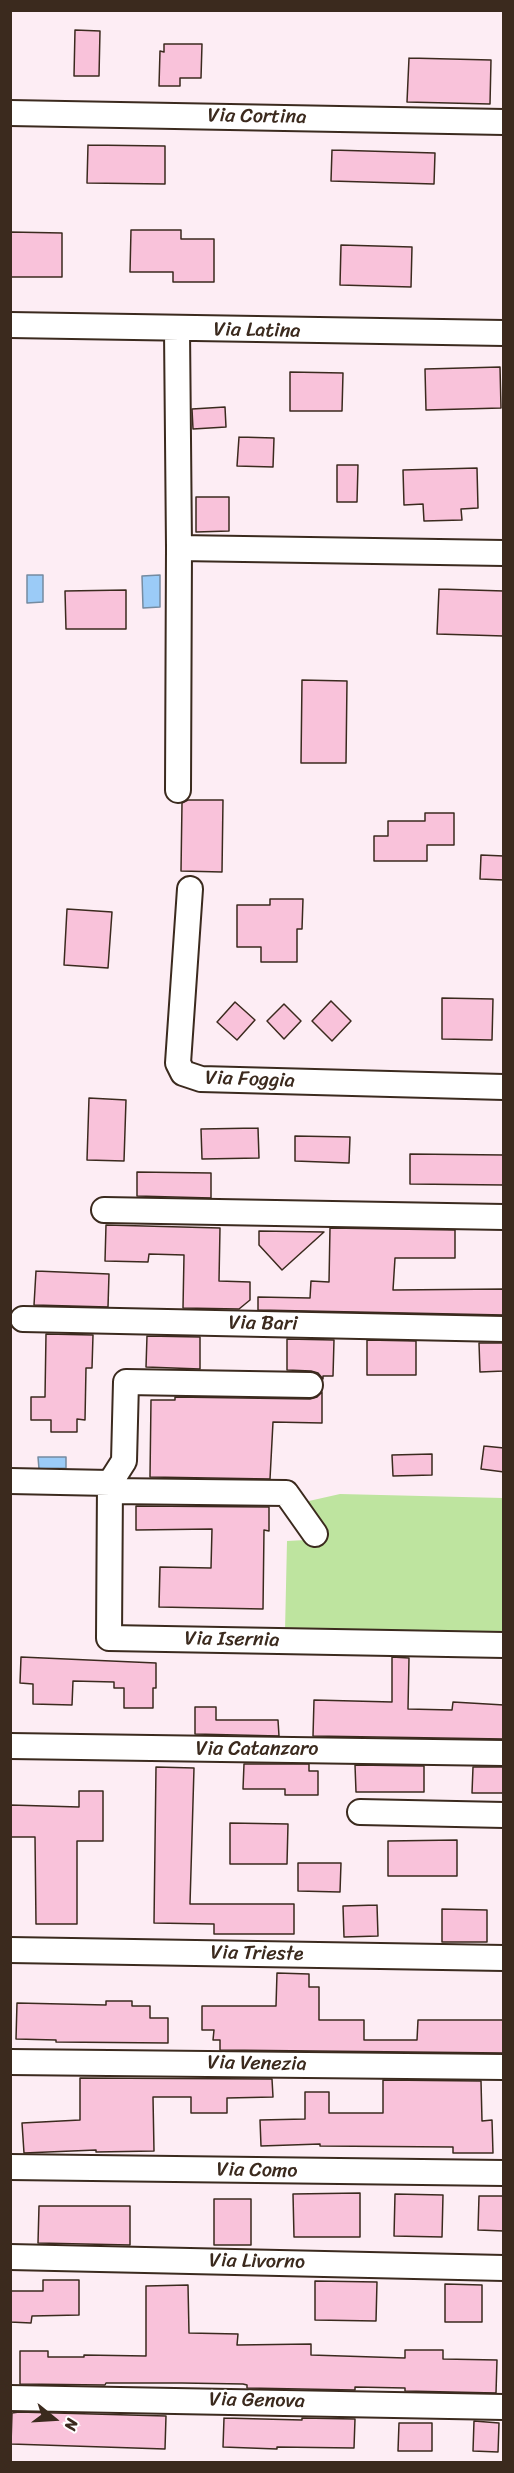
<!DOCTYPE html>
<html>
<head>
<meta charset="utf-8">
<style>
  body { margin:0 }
  #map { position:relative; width:514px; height:2473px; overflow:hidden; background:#fdedf4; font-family:Sriracha,sans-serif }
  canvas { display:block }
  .frame { position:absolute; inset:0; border:12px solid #3b2a1e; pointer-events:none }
  .north { position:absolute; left:24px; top:2389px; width:60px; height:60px; -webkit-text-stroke:4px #fff; paint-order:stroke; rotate:108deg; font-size:16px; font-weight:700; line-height:24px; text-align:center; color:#3b2a1e }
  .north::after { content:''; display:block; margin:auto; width:21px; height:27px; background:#3b2a1e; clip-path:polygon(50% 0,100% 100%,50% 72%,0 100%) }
</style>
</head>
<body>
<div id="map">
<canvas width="514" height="2473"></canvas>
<div class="frame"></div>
<div class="north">N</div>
</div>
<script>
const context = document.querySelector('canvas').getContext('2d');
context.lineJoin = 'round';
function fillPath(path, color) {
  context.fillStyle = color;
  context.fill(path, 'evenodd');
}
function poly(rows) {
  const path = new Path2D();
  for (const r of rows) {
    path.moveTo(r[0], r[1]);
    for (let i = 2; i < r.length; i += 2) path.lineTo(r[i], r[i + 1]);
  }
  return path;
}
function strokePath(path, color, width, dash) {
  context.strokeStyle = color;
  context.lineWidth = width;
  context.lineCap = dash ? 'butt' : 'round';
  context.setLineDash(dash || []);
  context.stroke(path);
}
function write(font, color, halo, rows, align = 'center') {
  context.font = font + ' Sriracha,sans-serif';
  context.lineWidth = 4.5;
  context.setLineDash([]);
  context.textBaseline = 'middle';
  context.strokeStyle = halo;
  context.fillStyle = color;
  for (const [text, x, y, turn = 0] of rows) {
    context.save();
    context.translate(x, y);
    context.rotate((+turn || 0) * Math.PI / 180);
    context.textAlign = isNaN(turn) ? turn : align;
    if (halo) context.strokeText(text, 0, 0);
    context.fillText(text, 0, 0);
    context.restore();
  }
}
const green = poly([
  [340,1494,503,1498,503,1634,285,1631,287,1541,324,1539,323,1523,300,1503]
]);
const water = poly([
  [27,575,43,575,43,602,27,603,27,575],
  [160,575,160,607,143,608,142,576,160,575],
  [38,1457,66,1457,66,1468,39,1469,38,1457]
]);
const building = poly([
  [75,30,100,31,99,76,74,76,75,30],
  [164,44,202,44,201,78,180,78,180,86,159,86,160,51,164,52,164,44],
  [409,58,491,60,490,104,407,102,409,58],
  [88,145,165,146,165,184,87,183,88,145],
  [332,150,435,153,434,184,331,181,332,150],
  [131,230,181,230,181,239,214,239,214,282,173,282,173,272,130,272,131,230],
  [10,232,62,233,62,277,10,277,10,232],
  [341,245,412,247,411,287,340,285,341,245],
  [500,367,501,408,426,410,425,369,500,367],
  [290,372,343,373,342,411,290,411,290,372],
  [225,407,226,427,193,429,192,409,225,407],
  [239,437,274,438,273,467,237,466,239,437],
  [337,465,358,465,357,502,337,502,337,465],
  [477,468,478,508,461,509,462,520,424,521,423,504,404,505,403,470,477,468],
  [196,497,229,497,229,531,196,532,196,497],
  [439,589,504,591,504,636,437,634,439,589],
  [126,590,126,629,66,629,65,591,126,590],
  [302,680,347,681,346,763,301,763,302,680],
  [188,800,223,800,222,872,181,871,182,803,188,800],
  [425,813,454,813,454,845,427,845,427,861,374,861,374,836,388,836,388,821,425,821,425,813],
  [481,855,504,856,504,880,480,879,481,855],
  [270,899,303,899,302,929,297,929,297,962,261,962,261,947,237,947,237,905,270,905,270,899],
  [67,909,112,912,108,968,64,965,67,909],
  [442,998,493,999,492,1040,442,1039,442,998],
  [331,1001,351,1021,332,1041,312,1021,331,1001],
  [235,1002,255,1020,237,1040,217,1022,235,1002],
  [284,1004,301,1021,284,1039,267,1021,284,1004],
  [89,1098,126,1100,124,1161,87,1160,89,1098],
  [258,1128,259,1158,202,1159,201,1129,258,1128],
  [295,1136,350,1137,349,1163,295,1161,295,1136],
  [410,1154,504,1155,504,1185,410,1184,410,1154],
  [137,1172,211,1173,211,1198,137,1196,137,1172],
  [106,1225,220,1228,219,1281,250,1282,250,1300,239,1309,183,1308,184,1255,149,1254,148,1262,105,1261,106,1225],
  [330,1228,455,1230,455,1258,395,1258,393,1290,504,1289,504,1315,258,1310,258,1297,310,1298,311,1281,329,1282,330,1228],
  [259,1231,324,1232,282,1270,259,1245,259,1231],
  [36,1271,109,1274,108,1307,34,1305,36,1271],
  [46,1334,93,1335,92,1368,86,1368,85,1420,77,1419,77,1432,51,1432,51,1420,31,1420,31,1397,45,1397,46,1334],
  [147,1336,200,1337,200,1369,146,1367,147,1336],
  [287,1339,334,1340,333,1376,323,1376,323,1379,318,1373,311,1371,287,1370,287,1339],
  [367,1340,416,1341,416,1375,367,1375,367,1340],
  [479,1343,504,1343,504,1371,480,1372,479,1343],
  [322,1392,322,1423,273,1422,270,1479,150,1477,151,1400,175,1400,175,1397,310,1399,317,1397,322,1392],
  [484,1446,504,1448,504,1472,481,1469,484,1446],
  [432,1454,432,1475,393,1476,392,1455,432,1454],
  [136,1506,269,1507,269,1531,264,1530,263,1609,159,1607,160,1567,211,1568,212,1529,136,1530,136,1506],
  [21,1657,156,1663,156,1688,153,1688,153,1708,124,1708,124,1688,114,1688,114,1682,73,1681,72,1705,33,1704,33,1684,20,1683,21,1657],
  [392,1657,409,1658,408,1709,452,1710,453,1702,504,1705,504,1739,313,1736,314,1700,392,1702,392,1657],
  [195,1707,216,1707,216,1720,278,1720,279,1736,195,1734,195,1707],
  [244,1764,309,1764,309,1771,318,1771,318,1795,285,1795,285,1789,243,1789,244,1764],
  [355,1765,424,1766,424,1792,356,1792,355,1765],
  [156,1767,194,1768,190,1904,294,1904,294,1934,214,1934,214,1924,154,1923,156,1767],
  [473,1767,504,1767,504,1793,472,1793,473,1767],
  [79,1791,103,1791,103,1841,77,1841,77,1924,36,1924,35,1837,10,1837,10,1805,79,1807,79,1791],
  [230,1823,288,1824,287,1864,230,1864,230,1823],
  [457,1840,457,1876,388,1876,388,1841,457,1840],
  [298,1863,341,1863,340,1892,298,1891,298,1863],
  [377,1905,378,1936,344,1937,343,1906,377,1905],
  [442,1909,487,1910,487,1942,442,1942,442,1909],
  [277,1973,309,1974,309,1987,319,1987,319,2020,364,2020,364,2040,417,2040,418,2020,504,2020,504,2053,220,2050,220,2040,213,2040,214,2030,202,2030,202,2006,276,2006,277,1973],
  [106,2001,132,2001,132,2006,150,2006,150,2018,168,2018,168,2043,56,2042,56,2040,16,2039,17,2003,106,2005,106,2001],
  [80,2078,272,2079,273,2097,227,2098,227,2113,191,2113,191,2097,153,2097,154,2151,96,2152,96,2150,24,2153,22,2123,80,2120,80,2078],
  [383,2080,481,2081,482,2121,492,2120,493,2153,453,2153,453,2147,320,2146,320,2144,261,2146,260,2120,305,2119,305,2092,329,2092,329,2113,383,2113,383,2080],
  [360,2193,360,2237,294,2237,293,2194,360,2193],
  [395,2194,443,2195,442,2237,394,2236,395,2194],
  [479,2196,504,2196,504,2231,478,2230,479,2196],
  [214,2199,251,2199,251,2245,214,2245,214,2199],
  [39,2206,130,2206,130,2245,38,2243,39,2206],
  [43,2280,79,2280,79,2315,32,2316,31,2323,10,2322,10,2291,43,2291,43,2280],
  [315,2281,377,2282,376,2321,315,2320,315,2281],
  [445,2284,482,2285,482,2322,445,2322,445,2284],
  [188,2285,189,2333,238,2334,237,2345,311,2344,311,2355,405,2358,405,2350,443,2350,443,2359,497,2360,496,2393,405,2391,405,2388,355,2387,355,2390,247,2388,247,2385,243,2384,182,2383,106,2383,105,2385,20,2384,20,2351,48,2351,48,2357,84,2357,84,2355,146,2356,146,2286,188,2285],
  [19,2412,166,2416,165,2449,11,2444,12,2413,19,2412],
  [224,2418,302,2420,302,2418,355,2419,354,2448,277,2447,277,2449,223,2447,224,2418],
  [474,2421,499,2423,498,2452,473,2451,474,2421],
  [399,2423,432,2423,432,2451,398,2451,399,2423]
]);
const minor = poly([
  [10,113,504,122],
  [10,325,504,333],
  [177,330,179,548,504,553],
  [178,790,179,548],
  [190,889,178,1063,183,1073,201,1079,504,1087],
  [104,1210,504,1217],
  [23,1319,504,1329],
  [310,1385,126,1382,124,1461,110,1483,109,1638,504,1645],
  [10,1481,110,1483],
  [110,1491,286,1493,315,1534],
  [10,1746,504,1753],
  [360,1812,504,1815],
  [10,1950,504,1958],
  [10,2062,504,2067],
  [10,2167,504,2173],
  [10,2257,504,2268],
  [10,2398,504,2407]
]);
const streetNames = [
  ["Via Cortina",257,117,1],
  ["Via Latina",257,331,1],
  ["Via Foggia",250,1080,2],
  ["Via Bari",263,1324,1],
  ["Via Isernia",232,1640,1],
  ["Via Catanzaro",257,1750],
  ["Via Trieste",257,1954,1],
  ["Via Venezia",257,2064,1],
  ["Via Como",257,2171,1],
  ["Via Livorno",257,2262,1],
  ["Via Genova",257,2401,1]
];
fillPath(green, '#bee49f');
fillPath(water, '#9bcbf7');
strokePath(water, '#758ba0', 1.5);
fillPath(building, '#f9c2da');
strokePath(building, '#3b2a1e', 1.5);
strokePath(minor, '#3b2a1e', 28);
strokePath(minor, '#fff', 24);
write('20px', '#3b2a1e', '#fff', streetNames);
</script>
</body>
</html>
